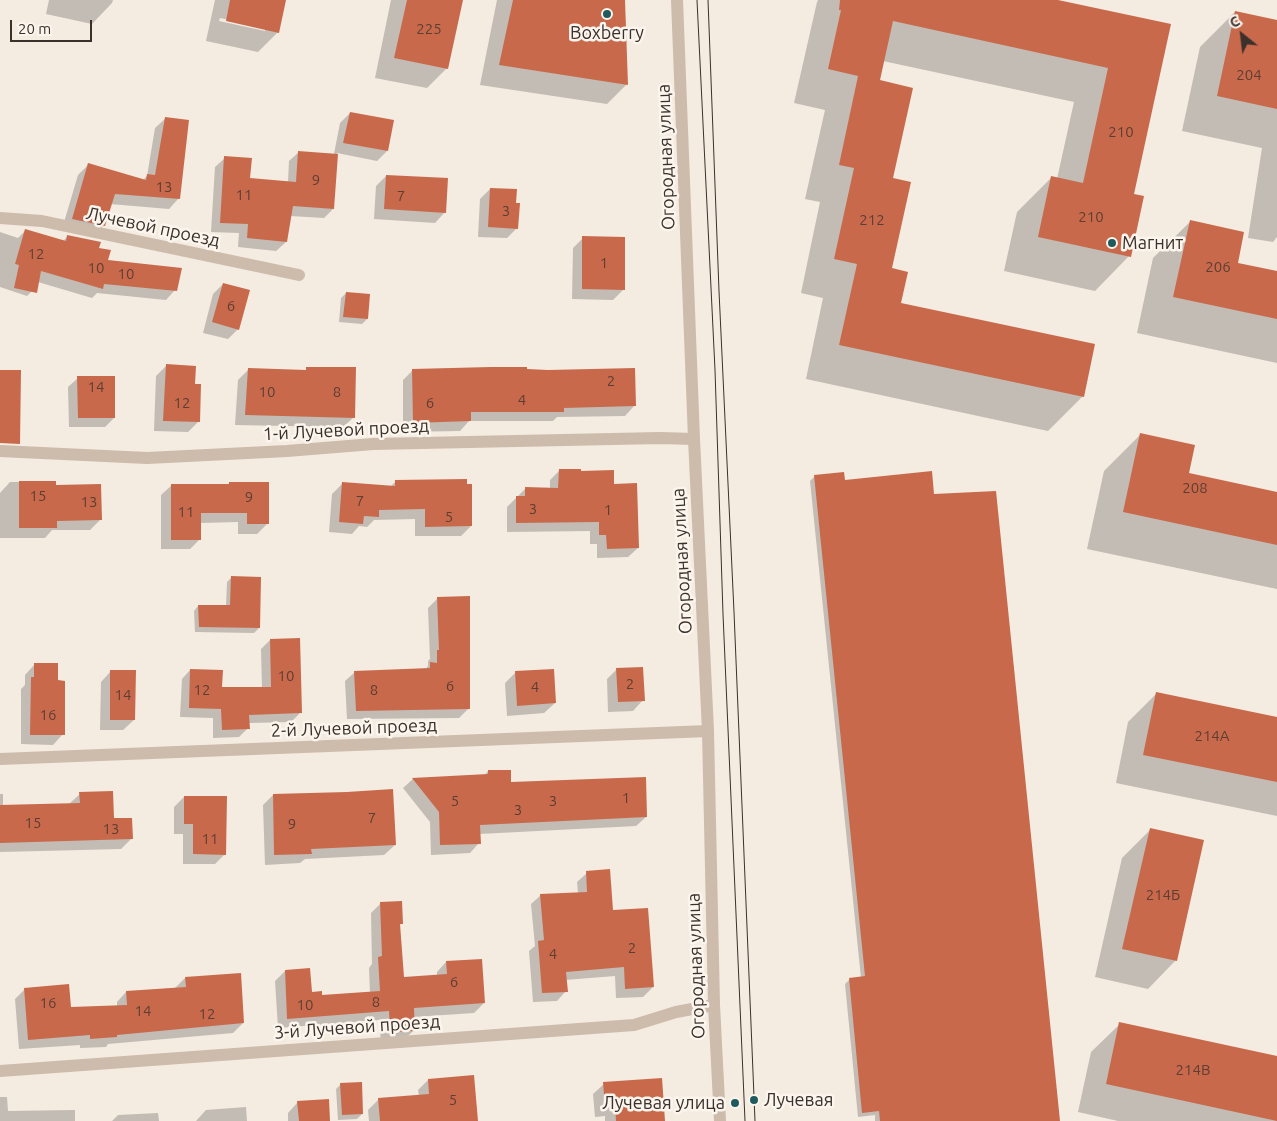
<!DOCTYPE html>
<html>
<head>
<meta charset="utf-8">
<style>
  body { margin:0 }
  #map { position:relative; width:1277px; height:1121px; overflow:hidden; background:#f4ebe1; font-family:Ubuntu,sans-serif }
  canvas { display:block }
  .north { position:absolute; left:1217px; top:10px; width:50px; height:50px; -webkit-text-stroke:4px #fbf5ee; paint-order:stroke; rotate:331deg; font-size:14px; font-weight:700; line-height:20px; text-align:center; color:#3b302b }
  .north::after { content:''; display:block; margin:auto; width:18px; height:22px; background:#3b302b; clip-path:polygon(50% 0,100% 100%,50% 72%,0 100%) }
  .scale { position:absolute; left:10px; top:20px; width:82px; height:22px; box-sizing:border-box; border:2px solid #3b302b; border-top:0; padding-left:6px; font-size:15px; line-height:18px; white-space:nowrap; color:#3b302b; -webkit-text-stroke:4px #fbf5ee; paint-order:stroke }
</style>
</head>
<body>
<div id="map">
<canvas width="1277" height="1121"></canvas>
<div class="north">С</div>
<div class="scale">20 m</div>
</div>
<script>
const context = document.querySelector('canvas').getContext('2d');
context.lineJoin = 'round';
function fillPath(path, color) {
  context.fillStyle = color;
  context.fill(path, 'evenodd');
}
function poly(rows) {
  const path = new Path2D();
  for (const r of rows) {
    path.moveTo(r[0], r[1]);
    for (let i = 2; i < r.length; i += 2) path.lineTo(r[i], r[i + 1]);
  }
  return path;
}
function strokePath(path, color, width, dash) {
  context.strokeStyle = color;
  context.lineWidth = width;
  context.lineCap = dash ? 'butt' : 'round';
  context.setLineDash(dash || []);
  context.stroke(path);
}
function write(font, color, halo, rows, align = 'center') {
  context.font = font + ' Ubuntu,sans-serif';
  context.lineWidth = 5;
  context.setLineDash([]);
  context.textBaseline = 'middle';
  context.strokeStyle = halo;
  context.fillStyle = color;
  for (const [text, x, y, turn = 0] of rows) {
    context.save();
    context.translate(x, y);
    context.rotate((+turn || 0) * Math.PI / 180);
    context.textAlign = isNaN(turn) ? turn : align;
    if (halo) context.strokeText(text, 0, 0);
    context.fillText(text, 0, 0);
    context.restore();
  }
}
const shadow = poly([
  [49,0,113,0,112,3,92,24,46,14],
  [215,0,285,0,278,32,258,52,206,41],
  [220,18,265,28,265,31,219,21],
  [391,0,462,0,447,68,427,88,375,78],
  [497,0,624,0,627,84,607,104,480,85],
  [818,0,1052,0,1169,25,1132,195,1129,256,1095,291,1004,271,1017,212,1051,178,1057,179,1074,102,883,61,878,81,892,179,890,269,899,304,1083,396,1048,431,806,379,823,298,801,293,820,202,805,199,825,110,794,103,817,2],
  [1235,12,1277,21,1277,237,1273,242,1248,238,1262,148,1182,131,1200,47],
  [350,113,387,151,377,161,337,153,333,209,324,218,290,216,286,242,276,251,238,247,239,233,211,232,215,167,225,158,249,179,288,182,289,161,299,152,334,154,340,123],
  [166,118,179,198,169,209,110,204,104,225,94,236,62,229,78,175,88,165,143,180,147,176,155,128],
  [386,176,445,212,435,223,374,219,376,186],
  [490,189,515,204,517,228,507,238,478,237,480,199],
  [1190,222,1236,264,1277,272,1277,363,1137,333,1153,258],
  [26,230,63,241,68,236,98,249,107,261,175,290,166,300,97,293,92,298,38,282,37,286,27,296,0,287,0,232,18,238],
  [583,238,624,289,613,300,572,299,573,248],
  [223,284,238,329,228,339,203,333,213,294],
  [346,293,369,295,367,319,362,324,339,322,341,298],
  [166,366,194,385,198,422,188,432,154,431,156,376],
  [307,369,354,417,343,427,235,425,238,380,248,370,304,371],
  [413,370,526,370,634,406,625,416,557,417,553,421,469,421,460,431,403,432,403,380],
  [78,378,114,418,105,427,69,427,68,387],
  [1140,435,1188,474,1277,493,1277,589,1087,549,1104,471],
  [559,471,613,485,638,548,628,557,597,558,597,544,590,544,590,531,507,532,507,507,526,488,550,489,550,480],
  [815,476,933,495,1059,1121,875,1121,875,1115,858,1117,845,984,850,979,861,978,810,481],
  [396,481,471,526,461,536,415,536,415,519,374,520,367,527,359,526,352,534,329,532,332,494,342,484,390,487],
  [10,482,55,482,55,486,100,520,90,530,52,530,45,538,0,538,0,493],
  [172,485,228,485,267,524,257,534,238,534,238,522,200,523,200,539,190,549,161,549,161,495],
  [232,577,259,628,254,633,195,632,194,611,198,606,226,606,227,582],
  [437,599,469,708,459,718,347,719,345,681,355,672,425,670,428,666,428,661,430,659,428,608],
  [270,640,300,713,291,722,248,723,248,728,239,737,213,738,213,718,180,717,182,679,190,670,221,688,262,688,261,649],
  [35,664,57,681,63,734,53,745,21,744,21,689,25,685,25,675],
  [617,669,643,700,633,711,608,712,607,679],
  [111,671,134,720,123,730,100,730,101,682],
  [516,672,555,703,544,713,507,716,505,683],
  [1156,694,1277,719,1277,816,1116,783,1128,722],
  [488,771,510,784,646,817,636,826,479,834,479,843,470,853,431,855,430,822,403,788,413,779,484,776],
  [0,794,3,794,3,807,69,804,80,794,113,820,131,839,121,849,0,852],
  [273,795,395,845,384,855,305,859,300,863,265,865,263,805],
  [184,797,225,854,215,864,183,864,183,834,174,834,174,807],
  [1150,830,1176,960,1148,989,1095,977,1122,858],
  [587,873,612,911,653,987,643,997,616,998,615,976,565,980,566,991,557,1001,533,1002,529,951,535,946,531,904,541,895,578,893,577,882],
  [381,903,401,924,399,926,402,978,437,976,437,972,446,962,484,1003,474,1013,413,1017,414,1030,404,1040,381,1042,379,1020,278,1028,275,981,285,971,310,994,321,997,370,993,369,968,372,964,371,913],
  [185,978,243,1023,233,1033,108,1044,106,1047,80,1048,80,1045,19,1049,15,999,25,989,70,1009,117,1007,117,1002,126,992,175,988],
  [1120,1024,1277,1058,1277,1121,1118,1121,1078,1112,1091,1052],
  [428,1080,477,1121,369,1121,368,1110,379,1099,419,1096,418,1090],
  [341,1084,362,1114,357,1119,338,1120,336,1089],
  [604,1084,664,1121,605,1121,605,1116,595,1117,593,1094],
  [0,1097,7,1097,8,1111,75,1110,75,1121,0,1121],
  [298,1102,329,1121,288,1121,288,1113],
  [246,1107,247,1121,196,1121,206,1110],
  [158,1113,159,1121,112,1121,118,1115]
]);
const building = poly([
  [230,0,286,0,279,33,226,21],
  [407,0,463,0,448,69,394,58],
  [513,0,625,0,628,85,499,65],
  [840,0,1058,0,1171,24,1134,194,1144,196,1131,257,1038,237,1051,176,1083,183,1108,68,893,21,880,80,913,88,893,178,911,182,892,268,908,272,901,303,1095,344,1084,397,839,345,857,264,834,259,854,168,839,165,858,76,828,69,841,10,839,10],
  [1235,11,1277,20,1277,109,1217,96],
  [350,112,394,120,388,151,343,143],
  [165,117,189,120,180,199,115,194,105,226,72,219,88,163,146,180,147,174,155,175],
  [298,151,338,154,334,209,293,206,287,242,247,238,248,224,220,223,224,156,252,158,250,178,296,182],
  [386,175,448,178,446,213,384,209],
  [490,188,517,189,516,203,520,203,518,229,488,227],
  [1190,220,1244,232,1238,263,1277,271,1277,319,1173,297],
  [25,229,66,241,67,235,101,242,99,248,111,250,108,260,182,268,177,291,104,284,103,289,41,271,37,293,14,288,19,265,15,264],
  [582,236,625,237,625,290,582,289],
  [223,283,250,290,239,330,212,322],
  [346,292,370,294,368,319,343,317],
  [166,364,196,366,195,384,201,384,200,422,163,421],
  [306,367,356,367,355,418,245,415,248,368,306,370],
  [491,367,527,367,527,369,548,370,635,368,636,406,564,408,564,412,471,412,471,421,413,423,412,369],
  [0,370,21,370,20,444,0,443],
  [77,376,115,376,115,418,78,418],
  [1140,433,1195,445,1189,473,1277,492,1277,545,1123,512],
  [559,469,581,469,581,471,614,470,614,484,637,483,639,548,607,549,606,535,599,535,599,522,516,523,516,496,525,496,525,487,558,488],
  [932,471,934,494,996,491,1060,1121,880,1121,879,1111,862,1113,849,978,865,976,814,475,844,472,845,480],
  [467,479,467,484,472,484,472,526,425,527,425,509,379,510,379,517,364,516,363,524,339,522,342,482,395,486,395,480],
  [19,481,56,481,56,485,101,484,102,520,57,521,57,528,19,528],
  [229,482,269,482,269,524,247,524,247,513,201,513,201,540,171,540,171,484,229,484],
  [231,576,261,577,260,628,199,627,198,605,230,605],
  [470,596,470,709,356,711,354,671,430,668,430,662,437,663,437,650,439,650,437,597],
  [300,638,302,713,249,715,250,729,222,730,221,709,189,708,190,669,223,670,222,687,271,687,270,639],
  [34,663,58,663,58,680,65,681,65,735,30,735,31,677,34,677],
  [643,667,645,701,618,702,616,668],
  [554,669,556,703,517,706,515,671],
  [110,670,136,670,135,720,110,720],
  [1156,692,1277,717,1277,782,1143,755],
  [488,770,511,770,511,782,646,777,647,817,480,825,481,844,440,845,439,812,412,778,488,774],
  [393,789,396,845,311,849,312,854,274,855,273,794,347,792],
  [113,791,114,818,132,818,133,839,0,843,0,805,80,803,79,792],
  [184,796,227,796,226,855,193,854,193,824,184,824],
  [1150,828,1204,840,1177,961,1122,949],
  [610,869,613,910,648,908,654,987,625,989,624,967,566,972,568,992,542,993,538,941,544,940,540,894,587,892,586,871],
  [402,901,403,924,400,924,404,977,447,974,446,961,482,959,485,1003,414,1008,415,1031,390,1032,389,1011,287,1019,285,970,310,968,312,992,322,991,322,995,380,991,378,957,382,956,380,902],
  [241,973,244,1023,117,1035,117,1037,90,1039,90,1035,28,1040,24,988,69,984,71,1007,127,1005,126,991,186,987,185,977],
  [1119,1022,1277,1056,1277,1121,1106,1084],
  [474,1075,478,1121,380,1121,378,1098,429,1094,428,1079],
  [662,1078,665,1121,616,1121,615,1106,605,1107,603,1082],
  [362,1082,363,1114,342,1115,340,1083],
  [329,1099,330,1121,299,1121,297,1101]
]);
const minor = poly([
  [0,218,42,221,299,275],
  [0,451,147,458,287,451,373,444,660,438,694,439],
  [0,759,708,731],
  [0,1071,634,1025,676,1012,714,1005]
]);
const tertiary = poly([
  [677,0,694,439,708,731,714,1005,720,1121]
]);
const tram = poly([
  [697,0,715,370,723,614,745,1121],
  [708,0,719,291,734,612,755,1121]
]);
const markers = [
  [607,14,5,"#1f5a5e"],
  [1112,243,5,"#1f5a5e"],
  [754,1100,5,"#1f5a5e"],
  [735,1103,5,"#1f5a5e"]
];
const numberNames = [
  ["225",429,29],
  ["204",1249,75],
  ["210",1121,132],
  ["9",316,180],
  ["13",164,187],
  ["11",244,195],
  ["7",401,196],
  ["3",506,211],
  ["210",1091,217],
  ["212",872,220],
  ["12",36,254],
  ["1",604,263],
  ["206",1218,267],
  ["10",96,268],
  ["10",126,274],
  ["6",231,306],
  ["2",611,381],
  ["14",96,387],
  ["10",267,392],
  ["8",337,392],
  ["4",522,400],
  ["12",182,403],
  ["6",430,403],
  ["208",1195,488],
  ["15",38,496],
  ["9",249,497],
  ["7",360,501],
  ["13",89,502],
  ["3",533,509],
  ["1",608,510],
  ["11",186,512],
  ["5",449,517],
  ["10",286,676],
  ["2",630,684],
  ["6",450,686],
  ["4",535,687],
  ["12",202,690],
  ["8",374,690],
  ["14",123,695],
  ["16",48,715],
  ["214А",1212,736],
  ["1",626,798],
  ["5",455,801],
  ["3",553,801],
  ["3",518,810],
  ["7",372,818],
  ["15",33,823],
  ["9",292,824],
  ["13",111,829],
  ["11",210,839],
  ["214Б",1163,895],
  ["2",632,948],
  ["4",553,954],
  ["6",454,982],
  ["8",376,1002],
  ["16",48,1003],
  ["10",305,1005],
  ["14",143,1011],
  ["12",207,1014],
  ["214В",1193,1070],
  ["5",453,1100]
];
const poiNames = [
  ["Boxberry",607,33,"center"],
  ["Магнит",1122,243],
  ["Лучевая",764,1100],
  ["Лучевая улица",725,1103,"right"]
];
const streetNames = [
  ["Огородная улица",666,157,-92],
  ["Лучевой проезд",153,227,12],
  ["1-й Лучевой проезд",346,430,-3],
  ["Огородная улица",682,561,-93],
  ["2-й Лучевой проезд",354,728,-2],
  ["Огородная улица",696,966,-92],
  ["3-й Лучевой проезд",357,1027,-4]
];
fillPath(shadow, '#0003');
fillPath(building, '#c8694b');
strokePath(minor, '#cdbbac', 12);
strokePath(tertiary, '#cdbbac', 12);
strokePath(tram, '#3b302b', 1);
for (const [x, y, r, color] of markers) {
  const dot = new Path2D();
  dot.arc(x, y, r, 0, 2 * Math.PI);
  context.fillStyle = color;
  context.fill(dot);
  strokePath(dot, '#fbf5ee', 2);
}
write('15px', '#5e3e33', null, numberNames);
write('18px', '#3b302b', '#fbf5ee', poiNames, 'left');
write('18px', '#3b302b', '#fbf5ee', streetNames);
</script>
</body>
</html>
